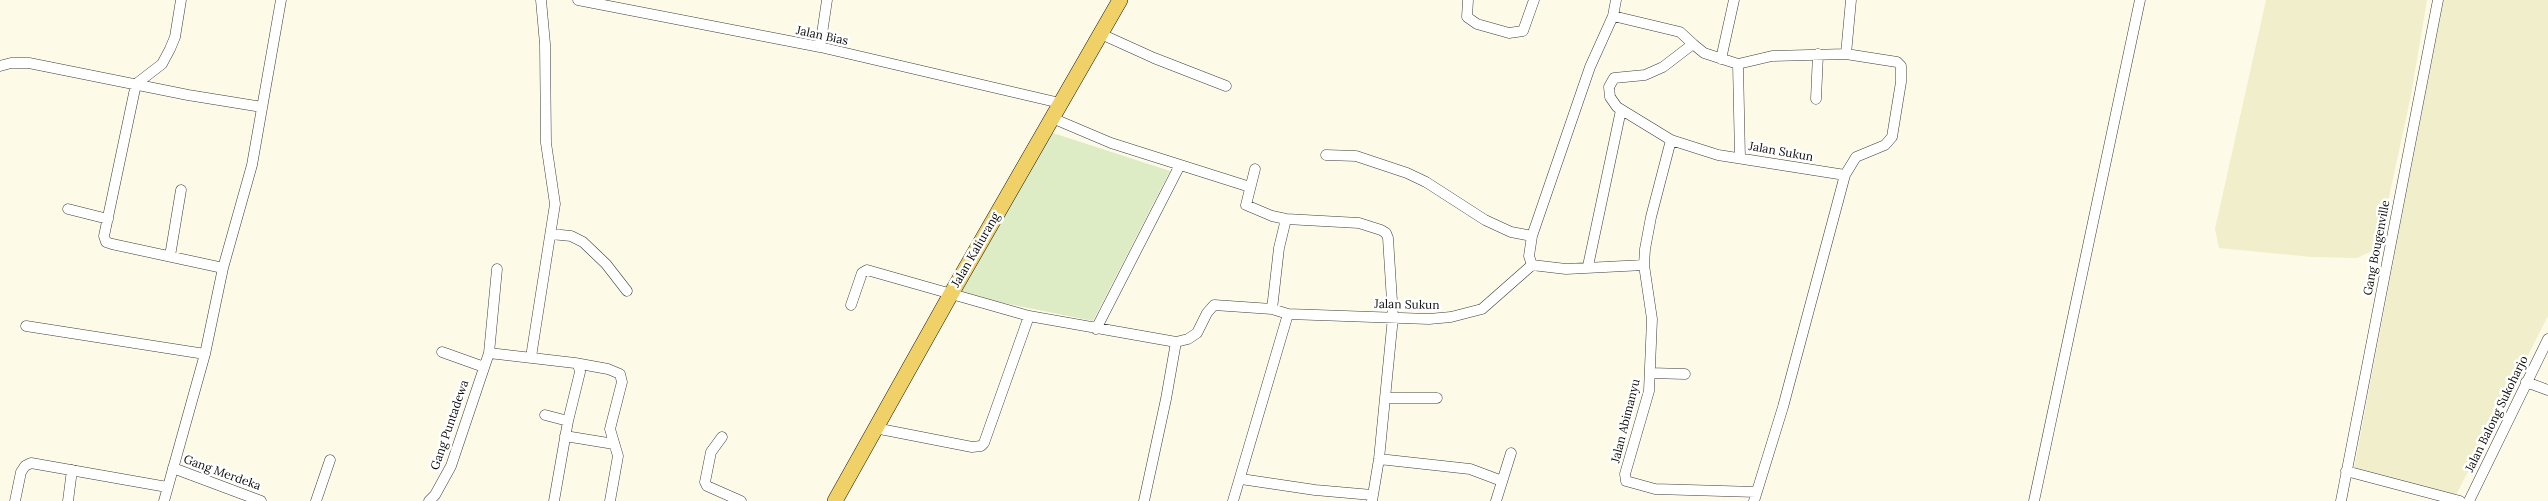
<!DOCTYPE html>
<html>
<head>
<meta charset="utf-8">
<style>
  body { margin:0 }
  canvas { display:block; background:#fdfae8 }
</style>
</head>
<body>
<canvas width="2548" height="501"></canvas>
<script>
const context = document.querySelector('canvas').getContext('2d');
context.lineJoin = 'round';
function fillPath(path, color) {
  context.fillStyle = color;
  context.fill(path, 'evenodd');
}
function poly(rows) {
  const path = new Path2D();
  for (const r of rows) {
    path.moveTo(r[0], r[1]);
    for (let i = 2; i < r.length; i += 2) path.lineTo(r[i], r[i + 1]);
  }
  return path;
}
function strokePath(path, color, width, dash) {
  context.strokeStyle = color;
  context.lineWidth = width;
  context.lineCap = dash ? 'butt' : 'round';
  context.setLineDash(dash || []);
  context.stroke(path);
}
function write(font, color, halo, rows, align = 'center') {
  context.font = font + ' Lora,serif';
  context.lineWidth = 5;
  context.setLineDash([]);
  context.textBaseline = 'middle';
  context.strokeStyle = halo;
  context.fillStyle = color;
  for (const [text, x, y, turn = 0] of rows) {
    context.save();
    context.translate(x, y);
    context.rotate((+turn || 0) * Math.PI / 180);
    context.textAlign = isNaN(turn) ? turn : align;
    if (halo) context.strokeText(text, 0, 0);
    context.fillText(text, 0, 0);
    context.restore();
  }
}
const farmland = poly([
  [2266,0,2427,0,2411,95,2378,248,2357,258,2312,257,2219,248,2215,229],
  [2443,0,2548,0,2548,316,2456,495,2354,469]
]);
const pitch = poly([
  [1050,132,1170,171,1093,321,959,294]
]);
const minor = poly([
  [181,0,175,37,170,49,162,64,136,84,104,236,106,242,112,244,223,268],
  [578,0,820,47,1060,103],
  [1468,0,1467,17,1477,24,1509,33,1523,31,1534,0],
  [1613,16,1680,32,1693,44],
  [1101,34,1154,58,1226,86],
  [820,47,827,0],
  [1721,59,1734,0],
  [1738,64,1740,158],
  [0,66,11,63,29,63,188,95,262,107],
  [1816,99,1818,54],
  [1052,118,1111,143,1250,187],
  [1671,140,1651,217,1645,249,1644,265,1652,319,1649,391,1625,474,1626,481,1655,489,1756,492],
  [1326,155,1356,156,1407,173,1426,182,1485,220,1511,232,1532,236],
  [1255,169,1246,205,1272,216,1286,219,1359,223,1381,230,1386,233,1388,238,1393,317,1379,459,1372,501],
  [1845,175,1718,155,1671,140,1617,107,1610,97,1609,87,1614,78,1645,75,1663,67,1693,44,1704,53,1738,64,1772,56,1846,54,1851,0],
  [68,209,108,219],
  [551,234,571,236,583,242,606,264,627,291],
  [170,256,181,190],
  [1532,265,1529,256,1532,236,1590,67,1613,16,1616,0],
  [1588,266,1621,110],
  [851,305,862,273,867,270,1029,316,1176,342,1188,339,1197,333,1207,313,1214,305,1272,309,1288,314,1429,319,1451,317,1482,309,1532,265,1566,269,1644,265],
  [1272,309,1279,248,1286,219],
  [26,326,205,354],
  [1096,329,1180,165],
  [442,352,484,367],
  [489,353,575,363,608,369,620,374,622,382,610,429,618,456,610,501],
  [531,357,555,204,546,143,545,44,541,0],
  [1650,373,1685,374],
  [2526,382,2548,390],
  [1386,398,1437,398],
  [545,415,568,421],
  [875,428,972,447,981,446,984,443,1029,316],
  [565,436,614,444],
  [722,437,711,452,705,482,707,486,741,501],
  [1379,459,1470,469,1502,481],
  [173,468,261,501],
  [2346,471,2460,501],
  [1241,479,1315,490,1372,495],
  [15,501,21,472,25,466,31,463,167,487],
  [68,501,72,470],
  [164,501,205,354,223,268,252,165,281,0],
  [316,501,330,460],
  [429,501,435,495,451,466,489,353,497,269],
  [554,501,568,421,580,372,578,364],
  [1144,501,1166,399,1176,342],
  [1233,501,1288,314],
  [1496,501,1511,453],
  [1754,501,1783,407,1845,175,1856,157,1885,145,1892,137,1901,82,1901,66,1897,62,1846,54],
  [2034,501,2140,0],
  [2341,501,2438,0],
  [2469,501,2548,339]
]);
const primary = poly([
  [835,501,947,301,1120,0]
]);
const streetNames = [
  ["Jalan Bias",822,36,12],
  ["Jalan Sukun",1781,152,10],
  ["Gang Bougenville",2377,248,-79],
  ["Jalan Kaliurang",976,250,-60],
  ["Jalan Sukun",1407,305,1],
  ["Jalan Balong Sukoharjo",2497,414,-64],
  ["Jalan Abimanyu",1626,421,-76],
  ["Gang Puntadewa",450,425,-71],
  ["Gang Merdeka",222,473,20]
];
fillPath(farmland, '#f1eecb');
fillPath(pitch, '#deecc6');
strokePath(minor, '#3d3d3d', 11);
strokePath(primary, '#1b1b1b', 16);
strokePath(minor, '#fff', 10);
strokePath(primary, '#efd167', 15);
write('12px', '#0a0a0a', '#fff', streetNames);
</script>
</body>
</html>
